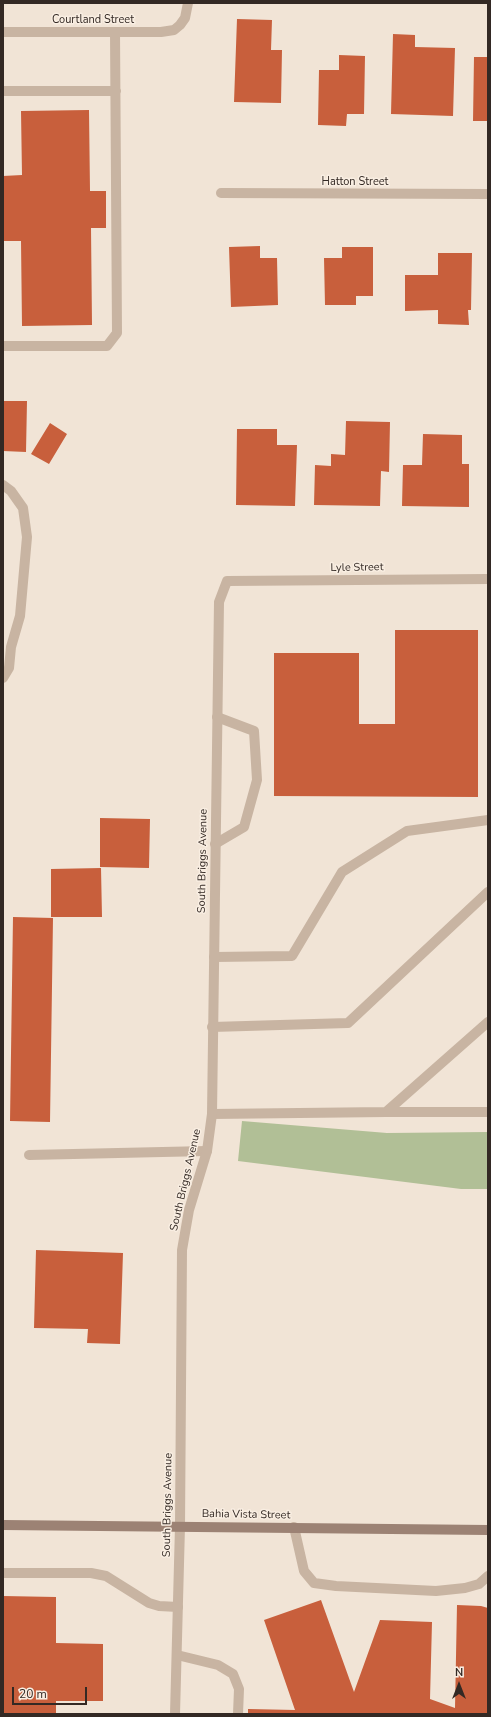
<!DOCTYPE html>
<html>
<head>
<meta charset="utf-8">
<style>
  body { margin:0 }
  #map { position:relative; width:491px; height:1717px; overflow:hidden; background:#f1e4d6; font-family:"Nunito Sans",sans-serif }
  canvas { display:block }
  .frame { position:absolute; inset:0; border:4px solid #332924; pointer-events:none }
  .north { position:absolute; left:439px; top:1665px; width:40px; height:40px; -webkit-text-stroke:3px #f9eee2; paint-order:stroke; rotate:0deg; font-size:11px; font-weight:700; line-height:16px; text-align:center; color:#332924 }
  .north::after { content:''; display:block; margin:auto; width:14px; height:18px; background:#332924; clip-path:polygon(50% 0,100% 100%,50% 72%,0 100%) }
  .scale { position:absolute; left:12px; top:1687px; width:75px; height:18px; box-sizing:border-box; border:2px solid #332924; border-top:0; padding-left:5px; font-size:12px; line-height:14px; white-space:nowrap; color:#332924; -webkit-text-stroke:3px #f9eee2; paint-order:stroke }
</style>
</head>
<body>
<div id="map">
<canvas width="491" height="1717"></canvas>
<div class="frame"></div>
<div class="north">N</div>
<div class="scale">20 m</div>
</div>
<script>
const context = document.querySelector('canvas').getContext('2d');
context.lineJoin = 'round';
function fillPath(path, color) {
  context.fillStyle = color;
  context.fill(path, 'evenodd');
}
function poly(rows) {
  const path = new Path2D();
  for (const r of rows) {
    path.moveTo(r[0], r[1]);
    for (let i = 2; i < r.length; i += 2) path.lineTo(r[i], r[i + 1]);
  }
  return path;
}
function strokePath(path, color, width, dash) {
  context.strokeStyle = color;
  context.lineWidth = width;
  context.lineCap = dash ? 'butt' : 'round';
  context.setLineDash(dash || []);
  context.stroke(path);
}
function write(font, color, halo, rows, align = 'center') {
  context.font = font + ' "Nunito Sans",sans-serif';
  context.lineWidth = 3;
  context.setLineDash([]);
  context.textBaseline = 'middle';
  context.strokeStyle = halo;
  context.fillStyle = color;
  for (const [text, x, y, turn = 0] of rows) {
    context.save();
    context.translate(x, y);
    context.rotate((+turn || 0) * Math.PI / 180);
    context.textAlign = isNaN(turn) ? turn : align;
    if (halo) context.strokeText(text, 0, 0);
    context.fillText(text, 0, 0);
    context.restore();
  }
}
const green = poly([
  [242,1121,387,1133,488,1132,488,1189,461,1189,238,1161]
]);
const building = poly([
  [237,19,272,20,271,50,282,50,281,103,234,102],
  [393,34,415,35,415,47,455,48,453,116,391,114],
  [339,55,365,56,364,114,347,114,346,126,318,125,319,70,339,70],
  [474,57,488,57,488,121,473,121],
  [89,110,90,191,106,191,106,228,91,228,92,325,22,326,21,241,3,241,3,176,22,175,21,111],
  [260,246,260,258,277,258,278,305,231,307,229,247],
  [342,247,373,247,373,296,356,296,356,305,325,305,324,258,342,258],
  [438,253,472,253,471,310,468,310,469,325,438,324,438,310,405,311,405,275,438,275],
  [3,401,27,401,26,452,3,451],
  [346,421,390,422,389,472,381,471,380,506,314,505,315,465,331,466,331,454,345,455],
  [50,423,67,434,49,464,31,454],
  [237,429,277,429,277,445,297,445,295,506,236,505],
  [423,434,462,435,462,464,469,464,469,507,402,506,403,465,422,465],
  [395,630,478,630,478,797,274,796,274,653,359,653,359,724,395,724],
  [100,818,150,819,149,868,100,867],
  [101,868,102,917,51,917,51,869],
  [13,917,53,918,50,1122,10,1121],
  [36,1250,123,1253,120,1344,87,1343,88,1329,34,1328],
  [3,1596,56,1597,56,1643,103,1644,103,1701,56,1701,56,1714,3,1714],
  [321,1600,354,1692,380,1620,432,1622,430,1699,455,1708,457,1605,481,1606,488,1608,488,1714,248,1714,248,1709,295,1710,264,1620]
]);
const lane = poly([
  [3,91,116,91],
  [3,346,107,346,117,333,115,32],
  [3,485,11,491,23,508,27,537,20,616,11,647,9,668,3,678],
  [215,844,244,827,257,780,254,731,217,717],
  [214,957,292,956,342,872,407,831,488,820],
  [212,1027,348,1023,488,892],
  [386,1112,488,1112],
  [212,1114,386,1112,488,1022],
  [29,1155,207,1151],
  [294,1527,304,1571,314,1583,336,1586,436,1591,465,1588,479,1584,488,1576],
  [3,1573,91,1573,106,1576,149,1603,159,1606,178,1607],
  [177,1655,218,1665,233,1674,239,1689,238,1714]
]);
const street = poly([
  [3,32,161,32,174,30,180,25,185,18,188,3],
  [221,193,488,194],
  [175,1714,180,1526,182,1250,189,1210,207,1151,212,1114,219,602,227,581,488,579]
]);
const secondary = poly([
  [3,1525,488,1530]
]);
const streetNames = [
  ["Courtland Street",93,20],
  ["Hatton Street",355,182],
  ["Lyle Street",357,568,-1],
  ["South Briggs Avenue",203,861,-89],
  ["South Briggs Avenue",186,1180,-77],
  ["South Briggs Avenue",168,1505,-89],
  ["Bahia Vista Street",246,1515,1]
];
fillPath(green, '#b1bf96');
fillPath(building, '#c85f3c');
strokePath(lane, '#c8b4a2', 10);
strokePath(street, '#c8b4a2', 10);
strokePath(secondary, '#9c8274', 10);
write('11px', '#332924', '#f9eee2', streetNames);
</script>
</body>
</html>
